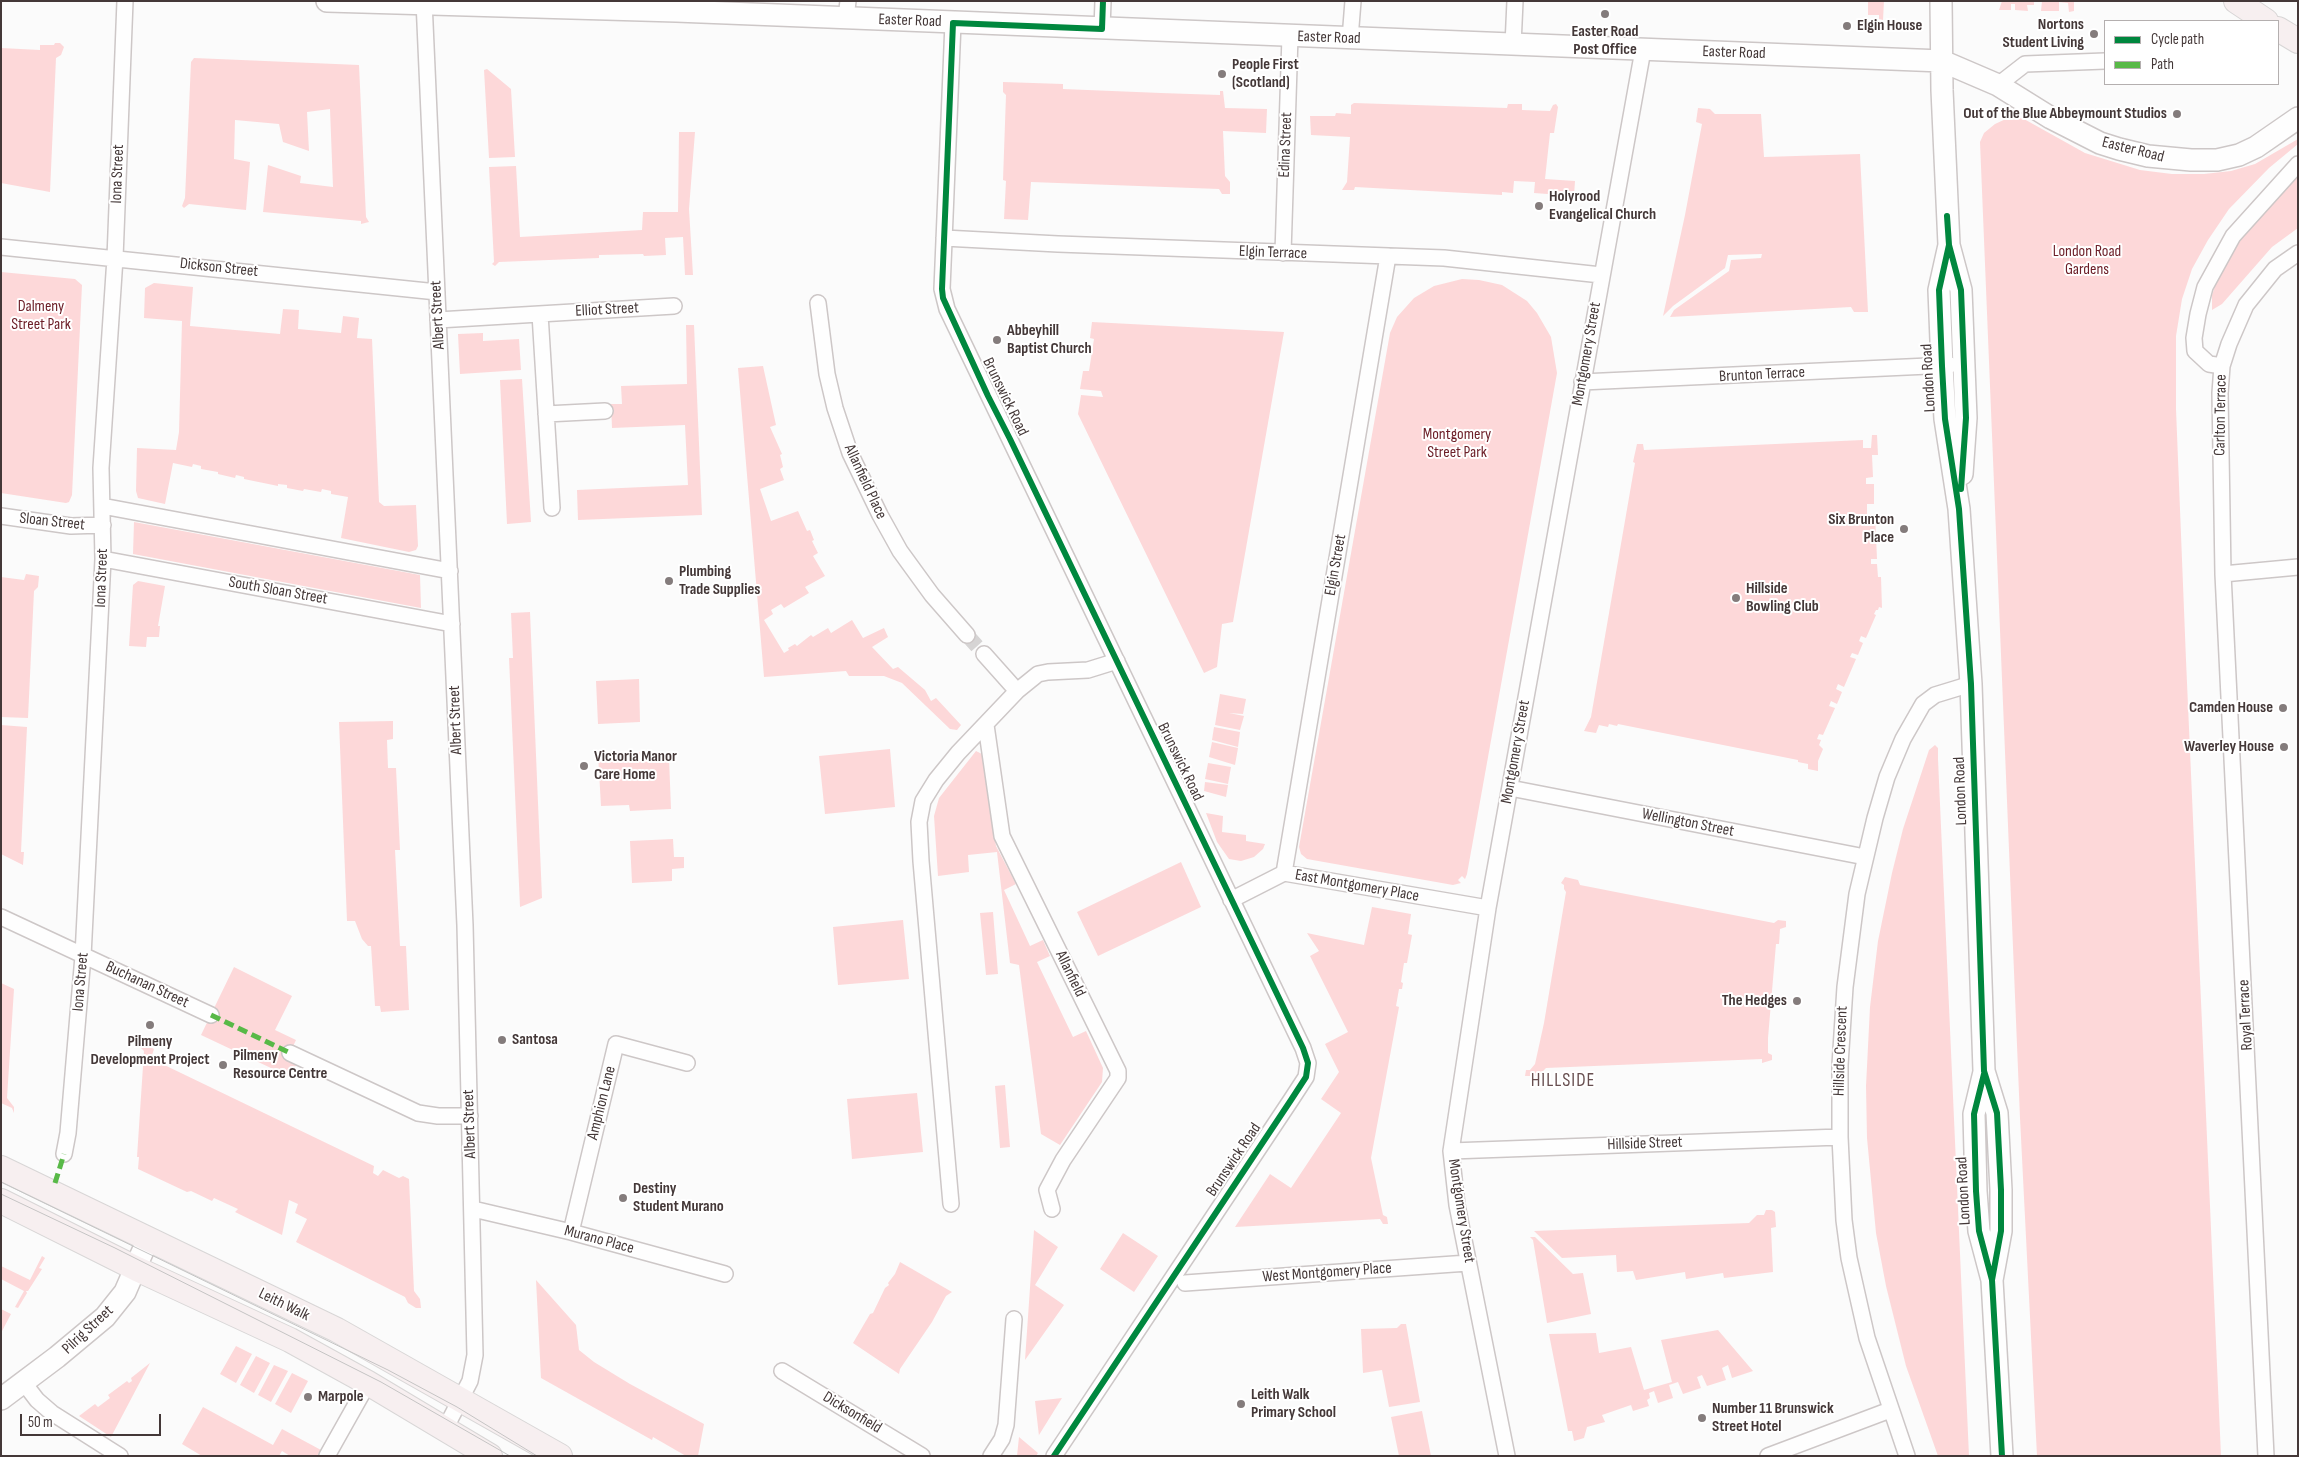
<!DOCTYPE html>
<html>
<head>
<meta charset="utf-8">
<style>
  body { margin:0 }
  #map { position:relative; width:2299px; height:1457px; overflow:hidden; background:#fbfbfb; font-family:"Sofia Sans Condensed",sans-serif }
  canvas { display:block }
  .frame { position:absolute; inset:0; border:2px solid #443838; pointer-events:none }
  .legend { position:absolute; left:2104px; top:20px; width:175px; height:65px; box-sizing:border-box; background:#fff; border:1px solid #b4afaf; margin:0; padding:6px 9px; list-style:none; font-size:15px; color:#443838 }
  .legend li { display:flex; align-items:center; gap:10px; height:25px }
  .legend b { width:25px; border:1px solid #b4afaf }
  .scale { position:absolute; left:20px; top:1414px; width:141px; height:22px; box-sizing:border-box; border:2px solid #443838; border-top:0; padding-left:6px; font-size:15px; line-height:18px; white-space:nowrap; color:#443838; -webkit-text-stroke:4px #fff; paint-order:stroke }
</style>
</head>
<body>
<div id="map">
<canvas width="2299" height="1457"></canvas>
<div class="frame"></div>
<ul class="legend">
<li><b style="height:6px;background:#00873e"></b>Cycle path</li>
<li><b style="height:6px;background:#58b947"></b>Path</li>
</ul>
<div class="scale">50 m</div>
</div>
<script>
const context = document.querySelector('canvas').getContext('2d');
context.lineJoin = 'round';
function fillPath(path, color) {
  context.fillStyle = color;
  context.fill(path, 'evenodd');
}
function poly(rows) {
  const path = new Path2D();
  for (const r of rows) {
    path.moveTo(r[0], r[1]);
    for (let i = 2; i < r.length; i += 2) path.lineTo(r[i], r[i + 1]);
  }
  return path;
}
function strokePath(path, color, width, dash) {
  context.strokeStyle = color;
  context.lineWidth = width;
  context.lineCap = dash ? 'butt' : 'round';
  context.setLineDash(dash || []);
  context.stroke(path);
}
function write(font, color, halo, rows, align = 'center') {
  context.font = font + ' "Sofia Sans Condensed",sans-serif';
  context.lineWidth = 4;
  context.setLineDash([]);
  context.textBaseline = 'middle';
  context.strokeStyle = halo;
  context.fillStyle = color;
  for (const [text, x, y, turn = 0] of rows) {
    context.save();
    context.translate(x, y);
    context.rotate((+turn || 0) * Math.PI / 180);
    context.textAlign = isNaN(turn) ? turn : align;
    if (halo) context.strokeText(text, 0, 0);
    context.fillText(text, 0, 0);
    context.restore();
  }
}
const green = poly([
  [1868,1,1884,1,1883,20,1879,19,1879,15,1868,15],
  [2002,1,2034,1,2034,5,2027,5,2028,11,2015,10,2015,4,2011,4,2011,10,1999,10],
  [2042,1,2074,1,2074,11,2069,12,2068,3,2059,2,2059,11,2041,11],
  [55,43,60,43,64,47,61,55,56,58,50,192,1,183,1,48,40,50,40,45,54,45],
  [194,58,359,65,366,217,369,222,361,224,361,221,263,212,268,165,301,176,300,183,333,187,330,109,307,112,309,151,283,142,279,124,235,120,234,159,250,162,246,210,189,204,184,208,182,206,185,198,191,62],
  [487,69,511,89,515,157,489,158,484,70],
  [1003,82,1063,84,1063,89,1161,93,1220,95,1220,91,1223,91,1225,108,1267,109,1266,133,1223,131,1225,176,1230,182,1230,194,1222,194,1219,189,1031,182,1028,220,1004,219,1006,181,1003,180,1006,95,1003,92],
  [1354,103,1507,108,1508,104,1522,104,1522,110,1550,111,1553,105,1556,104,1558,107,1554,133,1550,133,1545,179,1575,181,1574,196,1534,193,1535,182,1514,181,1513,193,1502,192,1502,195,1355,187,1354,190,1342,190,1347,182,1350,137,1311,135,1310,116,1335,116,1336,113,1351,114,1351,105],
  [1698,108,1710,109,1715,114,1761,114,1764,157,1860,154,1868,312,1854,312,1851,307,1670,317,1674,310,1729,271,1731,260,1761,258,1762,254,1728,255,1725,268,1673,306,1663,316,1685,215,1702,124,1696,122],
  [2016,117,2024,119,2085,153,2140,170,2172,174,2204,174,2231,171,2255,164,2298,139,2298,144,2269,168,2229,209,2208,240,2192,269,2182,299,2176,336,2176,409,2186,660,2221,1456,2037,1456,2020,1118,1980,142,1984,133,1995,124,2008,118],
  [679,132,695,132,689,209,693,275,685,275,683,237,665,238,666,255,644,256,643,254,599,255,599,258,499,262,495,266,492,264,494,262,489,167,516,166,520,237,642,230,643,212,678,212],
  [2298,172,2298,228,2272,247,2222,304,2212,310,2212,295,2222,266,2242,232],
  [1,272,75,279,82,285,72,495,69,502,66,503,1,493],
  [1462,279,1479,280,1502,285,1527,301,1537,313,1551,337,1557,373,1467,874,1465,879,1462,876,1458,880,1461,883,1453,885,1307,859,1301,854,1299,847,1390,333,1397,317,1414,298,1434,286],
  [154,283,193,287,190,326,280,334,283,309,299,310,298,329,341,333,343,316,359,318,357,338,372,339,379,502,384,506,416,505,418,546,416,550,409,552,341,538,348,497,331,494,331,491,322,489,321,492,304,489,303,491,287,488,287,485,278,484,278,486,244,479,244,477,236,475,235,478,218,474,218,472,201,469,201,466,193,464,192,467,173,463,165,504,138,498,136,491,137,448,176,450,179,432,182,321,144,318,145,288],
  [1092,322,1284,332,1233,622,1222,624,1217,667,1204,673,1078,414,1081,395,1103,397,1101,391,1080,389,1083,371,1089,371,1094,339,1090,338],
  [686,325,694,325,702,515,578,520,577,490,688,485,685,425,612,428,611,404,622,404,621,386,687,384],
  [483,333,483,341,519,339,521,370,460,374,458,334],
  [763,366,776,425,770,427,782,454,780,455,783,467,780,469,784,480,760,489,771,521,798,511,807,531,810,530,814,540,812,541,818,553,813,556,825,576,805,587,809,593,784,608,781,604,771,610,773,614,764,620,784,653,789,650,788,648,795,644,797,646,811,635,813,637,828,628,831,633,852,620,863,638,884,628,888,637,872,647,893,669,898,667,925,690,931,701,936,698,961,725,957,730,950,729,902,683,884,676,849,676,846,671,764,677,738,368],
  [522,379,531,522,507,524,500,380],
  [1872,435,1877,435,1878,455,1872,455,1873,477,1866,478,1866,484,1874,484,1874,504,1867,504,1867,514,1875,514,1877,559,1871,559,1871,564,1877,564,1878,577,1881,577,1882,608,1879,607,1878,610,1876,610,1874,614,1876,615,1866,638,1861,636,1859,641,1863,643,1858,655,1852,653,1850,657,1856,659,1844,687,1838,684,1836,689,1842,692,1837,704,1831,701,1829,706,1835,708,1823,735,1819,734,1817,739,1821,740,1819,745,1823,749,1818,761,1818,771,1808,769,1808,764,1798,762,1798,760,1618,724,1617,726,1609,724,1608,727,1599,725,1596,733,1584,731,1591,717,1635,463,1633,462,1637,444,1643,444,1644,450,1863,440,1863,448,1871,448],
  [134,522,420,575,421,608,133,554],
  [26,574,39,576,38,587,34,591,28,718,1,717,1,577,24,580],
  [138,581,165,586,158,626,160,626,159,637,147,637,146,647,129,646,133,585],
  [530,612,542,898,520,907,509,658,513,658,511,613],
  [639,679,640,722,598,724,596,681],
  [1220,694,1246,699,1243,714,1229,713,1244,716,1240,730,1215,725],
  [393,721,393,739,387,740,388,768,396,768,400,850,395,850,400,946,406,946,409,1010,381,1012,380,1006,375,1006,371,946,368,946,362,939,355,921,347,921,339,722],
  [1,725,27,727,21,852,24,852,23,865,1,854],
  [1214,727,1240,732,1238,747,1212,740],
  [1212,742,1238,748,1235,765,1209,757],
  [1935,745,1938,748,1938,759,1969,1456,1938,1456,1906,1366,1886,1286,1876,1233,1867,1138,1866,1086,1870,1007,1878,941,1892,873,1903,829,1929,750],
  [890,749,895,807,825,814,819,756],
  [976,751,982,754,996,846,1016,884,1004,890,1030,946,1043,940,1050,956,1037,962,1073,1037,1086,1031,1103,1068,1102,1082,1060,1145,1041,1134,1019,965,1010,963,997,852,968,855,969,872,938,876,934,816,939,798],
  [649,752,649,759,669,758,671,809,630,811,629,805,601,806,598,754],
  [1208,763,1231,767,1228,784,1205,779],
  [1205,782,1228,785,1226,797,1204,791],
  [1206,813,1223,816,1222,832,1246,835,1246,841,1265,844,1263,849,1254,857,1241,861,1229,859,1217,842],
  [673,839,674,857,684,857,684,868,672,869,672,881,632,883,630,841],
  [1181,862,1201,907,1098,956,1077,912],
  [1565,877,1578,880,1580,885,1774,923,1778,920,1786,921,1786,927,1780,929,1779,944,1776,944,1768,1038,1768,1053,1772,1055,1772,1060,1762,1063,1762,1059,1546,1068,1543,1071,1543,1076,1525,1076,1526,1070,1530,1070,1535,1064,1544,1023,1566,892,1564,889,1564,885,1561,883],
  [1372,907,1411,914,1408,934,1412,935,1407,963,1404,963,1401,982,1403,983,1402,989,1399,989,1396,1006,1399,1007,1371,1158,1383,1215,1387,1217,1388,1224,1383,1224,1380,1219,1235,1227,1270,1174,1291,1188,1341,1113,1321,1099,1339,1072,1325,1044,1348,1032,1310,956,1319,951,1307,933,1364,945],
  [993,912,998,974,986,975,980,913],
  [903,920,909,979,838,985,833,927],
  [234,967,292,996,275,1030,296,1040,288,1057,298,1061,290,1077,201,1035],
  [1,983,14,989,7,1098,14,1107,14,1113,12,1108,1,1103],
  [140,1042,154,1049,152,1055,154,1060,374,1166,373,1173,378,1176,383,1170,399,1178,403,1176,409,1179,414,1291,420,1299,421,1308,416,1308,408,1303,405,1297,296,1242,307,1219,295,1213,298,1204,289,1200,282,1235,235,1212,238,1209,214,1198,212,1201,191,1191,187,1192,138,1169,139,1157,137,1157,144,1051,140,1047,137,1047],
  [1005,1085,1010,1147,1000,1148,995,1086],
  [917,1093,923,1152,852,1159,847,1099],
  [1766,1210,1772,1210,1775,1212,1776,1227,1771,1228,1773,1272,1724,1278,1723,1273,1686,1279,1685,1272,1636,1280,1633,1271,1617,1272,1616,1255,1562,1258,1534,1231,1749,1223,1757,1215,1764,1215],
  [1034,1230,1058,1247,1035,1285,1064,1305,1025,1360],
  [1123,1233,1158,1256,1134,1292,1100,1269],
  [1530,1237,1535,1237,1573,1274,1583,1273,1591,1314,1547,1323,1533,1240],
  [42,1256,45,1258,39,1268,42,1269,28,1291,26,1291,27,1293,18,1308,15,1307,24,1291,1,1279,1,1266,30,1280],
  [900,1262,952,1292,946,1296,932,1322,900,1369,899,1374,853,1343,870,1314,873,1313,885,1288,889,1285,888,1283,895,1274],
  [536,1280,576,1325,579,1350,594,1362,630,1384,704,1424,698,1456,686,1456,653,1437,652,1440,541,1378],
  [1,1309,11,1314,1,1333],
  [1401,1324,1406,1324,1420,1402,1389,1407,1382,1370,1363,1373,1361,1329,1397,1328],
  [1718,1330,1753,1371,1732,1378,1728,1365,1722,1368,1726,1380,1707,1386,1702,1375,1697,1377,1701,1388,1683,1394,1678,1382,1669,1385,1673,1398,1658,1403,1654,1391,1649,1393,1650,1398,1647,1400,1649,1406,1633,1411,1631,1405,1602,1415,1605,1422,1587,1427,1584,1438,1574,1441,1572,1431,1568,1431,1549,1334,1596,1333,1599,1353,1631,1347,1644,1390,1672,1382,1661,1340],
  [236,1346,252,1354,236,1383,220,1374],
  [256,1356,270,1363,254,1393,240,1385],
  [150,1363,111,1437,79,1416,95,1404,98,1407,110,1398,108,1395,127,1381,129,1383,132,1381,131,1378],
  [274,1365,288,1371,271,1402,258,1395],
  [292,1373,308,1381,291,1413,275,1404],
  [1062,1398,1039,1435,1039,1436,1035,1401],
  [203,1407,273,1445,282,1429,321,1450,317,1456,290,1456,282,1451,279,1456,202,1456,182,1444],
  [1422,1411,1431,1456,1399,1456,1391,1417],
  [1019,1437,1038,1453,1036,1456,1017,1456]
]);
const streetTunnel = poly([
  [967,635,984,654]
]);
const street = poly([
  [424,1,465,925,475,1355,470,1381,445,1429],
  [846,18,848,1],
  [953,23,942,289,947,309,1303,1048,1308,1063,1306,1077,1291,1100,1054,1456],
  [1102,29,1103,1],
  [1350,39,1353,1],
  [1513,45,1515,1],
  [1998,85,2025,64,2105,61],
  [944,238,1058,244,1444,258,1601,275],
  [1,247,437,292],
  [1283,253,1290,36],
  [818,303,827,374,835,408,850,453,880,515,900,551,932,595,967,635],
  [540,314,552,508],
  [438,320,674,306],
  [2222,366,2209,364,2195,351,2194,338,2198,314,2205,287,2233,236,2298,164],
  [1582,382,1950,365],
  [546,414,605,411],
  [102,506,450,571],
  [1,516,71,526,103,525],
  [103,559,452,624],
  [2223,574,2298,567],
  [984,654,1017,691],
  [986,725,1002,836,1118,1071,1118,1078,1063,1160,1047,1190,1052,1209],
  [1510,788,1865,857],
  [1284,873,1388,256],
  [1231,900,1284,873,1488,908],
  [1,917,211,1015],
  [290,1053,418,1113,438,1116,470,1116],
  [1451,1151,1840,1137],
  [64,1154,68,1133,83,956,103,559,101,468,115,258,125,1],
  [951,1204,921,861,919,822,923,801,936,780,958,753,1017,691,1038,674,1048,672,1088,670,1117,661],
  [473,1209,571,1232,725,1274],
  [571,1232,616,1044,687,1063],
  [1185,1283,1468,1263],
  [782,1371,922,1456],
  [24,1383,37,1400,52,1413,120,1456],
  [327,1456,368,1383],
  [991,1456,1002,1439,1006,1425,1014,1319],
  [1507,1456,1457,1205,1451,1151,1488,908,1643,50],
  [1768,1456,1890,1410],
  [1907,1456,1867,1338,1849,1258,1844,1220,1840,1137,1840,1065,1845,987,1857,894,1875,818,1887,777,1903,739,1923,704,1935,695,1971,684],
  [2266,1456,2223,574,2220,393,2222,366,2229,344,2246,305,2275,269,2298,253]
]);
const secondary = poly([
  [327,1,676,11,1942,61,1998,85,2051,118,2100,143,2119,149,2148,156,2191,160,2217,160,2239,155,2256,147,2298,118],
  [1941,1,1942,90,1949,245,1961,290,1962,315,1966,418,1962,474],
  [1949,245,1939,290,1942,366,1945,419,1959,509,1971,684,1984,1071,1997,1113,2001,1190,2001,1231,1992,1280],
  [1984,1072,1974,1114,1976,1191,1979,1231,1992,1280,2002,1456],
  [1,1399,57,1357,105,1317,125,1292,148,1239]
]);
const primary = poly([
  [2236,1,2266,21],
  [2278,29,2298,41],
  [1,1168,337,1330,560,1456],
  [1,1201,137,1269,290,1340,368,1383,490,1456]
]);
const tram = poly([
  [1,1182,388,1370,457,1407,537,1456],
  [1,1194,115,1248,381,1382,510,1456]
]);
const quiet = poly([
  [211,1015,290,1053],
  [55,1183,64,1154]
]);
const cycleway = poly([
  [1947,216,1949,245,1961,290,1962,315,1966,418,1961,489],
  [1949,245,1939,290,1942,366,1945,419,1959,509,1971,684,1984,1071,1997,1113,2001,1190,2001,1231,1992,1280],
  [1984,1074,1974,1114,1976,1191,1979,1231,1992,1280,2002,1456],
  [1054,1456,1291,1100,1306,1077,1308,1063,1303,1048,1010,439,988,396,943,298,942,289,953,23,1102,29,1103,1]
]);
const markers = [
  [1605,14,5,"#847c7c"],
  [1847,26,5,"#847c7c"],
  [2094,34,5,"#847c7c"],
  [1222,74,5,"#847c7c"],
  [2177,114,5,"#847c7c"],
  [1539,206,5,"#847c7c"],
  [997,340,5,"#847c7c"],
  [1904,529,5,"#847c7c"],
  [669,581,5,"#847c7c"],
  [1736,598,5,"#847c7c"],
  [2283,708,5,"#847c7c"],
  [2284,747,5,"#847c7c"],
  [584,766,5,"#847c7c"],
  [1797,1001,5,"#847c7c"],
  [150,1025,5,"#847c7c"],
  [502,1040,5,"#847c7c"],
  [223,1065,5,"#847c7c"],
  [623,1198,5,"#847c7c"],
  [308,1397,5,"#847c7c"],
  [1241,1404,5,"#847c7c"],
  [1702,1418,5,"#847c7c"]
];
const streetNames = [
  ["Easter Road",910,21,2],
  ["Easter Road",1329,38,2],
  ["Easter Road",1734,53,2],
  ["Edina Street",1286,145,-88],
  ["Easter Road",2133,150,14],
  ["Iona Street",118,174,-88],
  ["Elgin Terrace",1273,253,2],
  ["Dickson Street",219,268,6],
  ["Elliot Street",607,310,-3],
  ["Albert Street",438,315,-93],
  ["Montgomery Street",1587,354,-80],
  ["Brunton Terrace",1762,375,-3],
  ["London Road",1929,378,-93],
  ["Brunswick Road",1005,397,64],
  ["Carlton Terrace",2221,415,-89],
  ["Allanfield Place",865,482,65],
  ["Sloan Street",52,522,6],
  ["Elgin Street",1336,565,-80],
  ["Iona Street",102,578,-88],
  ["South Sloan Street",278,591,10],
  ["Albert Street",456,720,-92],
  ["Montgomery Street",1516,752,-80],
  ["Brunswick Road",1180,762,64],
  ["London Road",1961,791,-92],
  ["Wellington Street",1688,823,11],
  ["East Montgomery Place",1357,886,10],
  ["Allanfield",1070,974,64],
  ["Iona Street",81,982,-85],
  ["Buchanan Street",147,985,25],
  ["Royal Terrace",2246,1015,-93],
  ["Hillside Crescent",1841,1051,-88],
  ["Amphion Lane",602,1103,-76],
  ["Albert Street",470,1124,-92],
  ["Hillside Street",1645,1144,-2],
  ["Brunswick Road",1234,1160,-56],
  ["London Road",1964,1191,-93],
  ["Montgomery Street",1461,1211,81],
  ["Murano Place",599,1240,15],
  ["West Montgomery Place",1327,1273,-4],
  ["Leith Walk",284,1305,26],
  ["Pilrig Street",88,1330,-43],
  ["Dicksonfield",852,1413,31]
];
const poiNames = [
  ["Nortons",2084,25,"right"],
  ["Student Living",2084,43,"right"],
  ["Elgin House",1857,26],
  ["Easter Road",1605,32,"center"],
  ["Post Office",1605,50,"center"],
  ["People First",1232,65],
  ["(Scotland)",1232,83],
  ["Out of the Blue Abbeymount Studios",2167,114,"right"],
  ["Holyrood",1549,197],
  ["Evangelical Church",1549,215],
  ["Abbeyhill",1007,331],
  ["Baptist Church",1007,349],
  ["Six Brunton",1894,520,"right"],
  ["Place",1894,538,"right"],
  ["Plumbing",679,572],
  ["Trade Supplies",679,590],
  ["Hillside",1746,589],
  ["Bowling Club",1746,607],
  ["Camden House",2273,708,"right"],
  ["Waverley House",2274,747,"right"],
  ["Victoria Manor",594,757],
  ["Care Home",594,775],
  ["The Hedges",1787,1001,"right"],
  ["Santosa",512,1040],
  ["Pilmeny",150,1042,"center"],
  ["Development Project",150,1060,"center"],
  ["Pilmeny",233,1056],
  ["Resource Centre",233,1074],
  ["Destiny",633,1189],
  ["Student Murano",633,1207],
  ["Leith Walk",1251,1395],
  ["Primary School",1251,1413],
  ["Marpole",318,1397],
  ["Number 11 Brunswick",1712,1409],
  ["Street Hotel",1712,1427]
];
const parkNames = [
  ["London Road",2087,252],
  ["Gardens",2087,270],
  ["Dalmeny",41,307],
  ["Street Park",41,325],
  ["Montgomery",1457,435],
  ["Street Park",1457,453]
];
const quarterNames = [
  ["HILLSIDE",1563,1081]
];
fillPath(green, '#fdd8d9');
strokePath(streetTunnel, '#d6d4d4', 15, [15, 8]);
strokePath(street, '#cdc7c7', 18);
strokePath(secondary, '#cdc7c7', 24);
strokePath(primary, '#d8d6d6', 26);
strokePath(street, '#fefefe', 15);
strokePath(secondary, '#fefefe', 21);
strokePath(primary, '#f7eff0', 24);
strokePath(tram, '#c5c4c4', 1);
strokePath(quiet, '#58b947', 5, [10, 5]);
strokePath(cycleway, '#00873e', 6);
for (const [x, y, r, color] of markers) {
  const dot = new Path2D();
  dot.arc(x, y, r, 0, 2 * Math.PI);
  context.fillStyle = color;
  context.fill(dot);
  strokePath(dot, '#fff', 2);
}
write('16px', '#443838', '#fff', streetNames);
write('bold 16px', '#443838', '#fff', poiNames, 'left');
write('16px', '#6d2029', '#fff', parkNames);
context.letterSpacing = '1px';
write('19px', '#684f50', '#fff', quarterNames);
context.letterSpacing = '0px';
</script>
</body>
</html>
